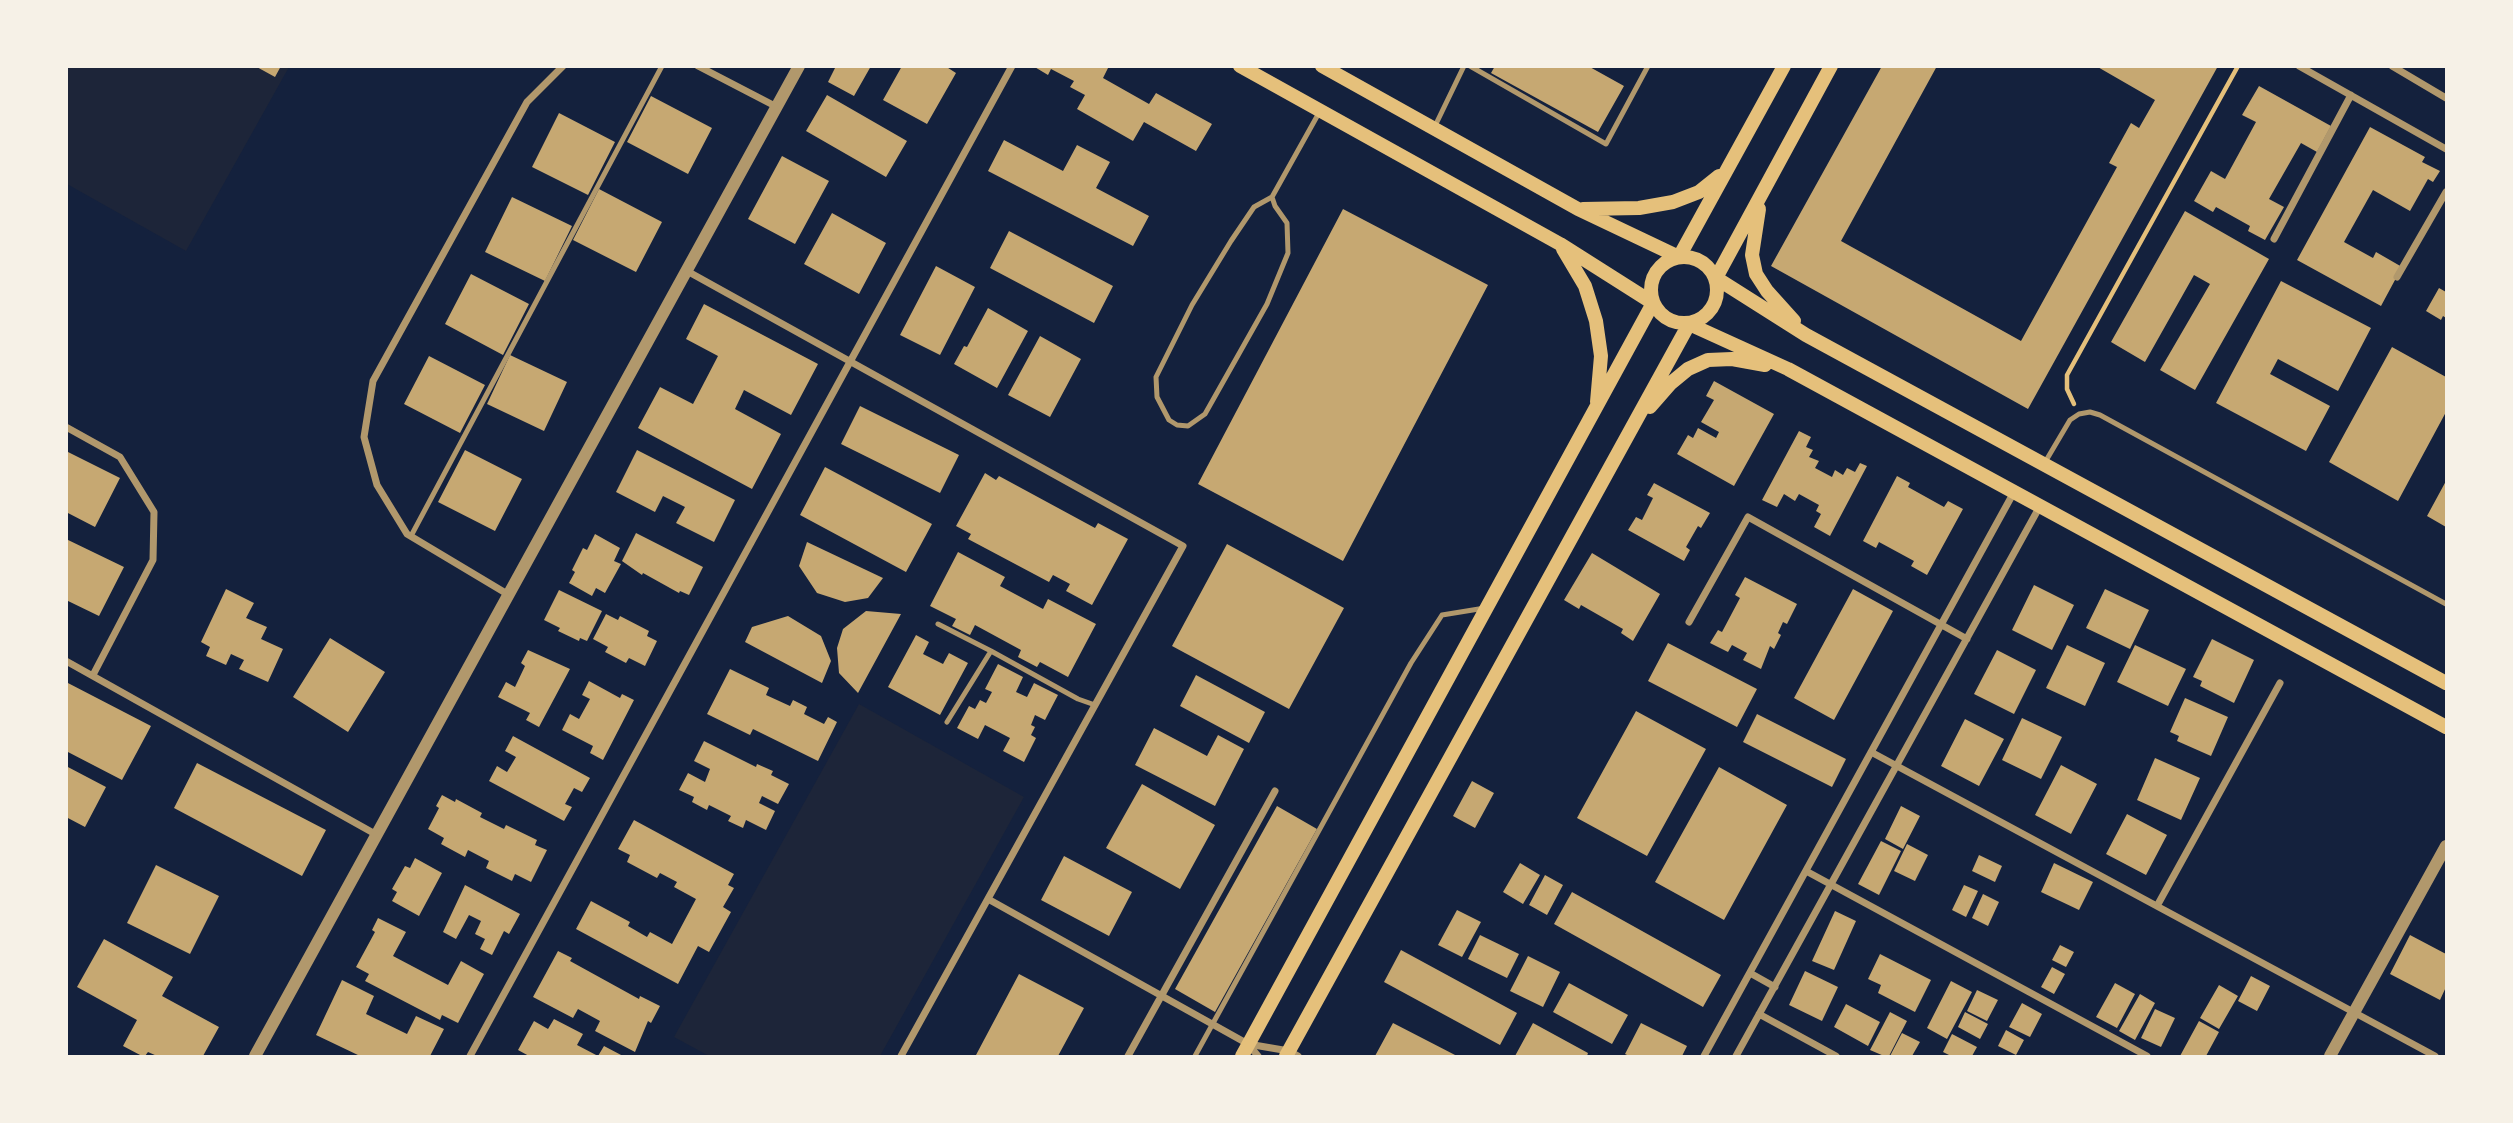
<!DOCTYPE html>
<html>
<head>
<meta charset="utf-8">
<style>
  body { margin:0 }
  #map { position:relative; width:2513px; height:1123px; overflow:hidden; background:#14213d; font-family:"Libre Baskerville",serif }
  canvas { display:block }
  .frame { position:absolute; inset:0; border:68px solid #f6f1e7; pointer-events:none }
</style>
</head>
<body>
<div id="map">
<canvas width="2513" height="1123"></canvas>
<div class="frame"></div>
</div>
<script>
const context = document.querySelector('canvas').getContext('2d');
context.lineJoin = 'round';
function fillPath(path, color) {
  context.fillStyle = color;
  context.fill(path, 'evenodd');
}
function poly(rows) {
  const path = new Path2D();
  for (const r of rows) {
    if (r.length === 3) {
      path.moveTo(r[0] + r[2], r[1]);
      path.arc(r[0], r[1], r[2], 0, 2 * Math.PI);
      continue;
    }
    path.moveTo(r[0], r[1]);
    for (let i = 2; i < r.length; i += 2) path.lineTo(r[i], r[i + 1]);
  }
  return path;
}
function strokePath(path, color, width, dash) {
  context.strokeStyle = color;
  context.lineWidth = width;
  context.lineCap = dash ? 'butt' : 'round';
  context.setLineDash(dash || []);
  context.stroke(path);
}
const green = poly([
  [67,67,289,67,186,251,67,184],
  [859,704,1024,797,880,1056,709,1056,674,1037]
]);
const building = poly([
  [255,66,281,66,275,77],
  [836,66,871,66,854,96,828,82],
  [902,66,945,66,956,73,927,124,883,100],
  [1033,66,1109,66,1103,78,1149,104,1156,93,1212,124,1196,151,1144,122,1133,141,1077,109,1085,95,1070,87,1074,81,1051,69,1048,75],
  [1495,66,1588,66,1624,86,1598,132,1491,73],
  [1882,66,1937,66,1841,241,2021,341,2117,167,2109,163,2131,123,2139,128,2155,100,2096,66,2218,66,2028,409,1771,266],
  [2259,86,2331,126,2317,152,2301,143,2269,199,2284,207,2265,240,2248,231,2250,226,2216,207,2213,212,2194,201,2211,171,2225,179,2256,122,2242,115],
  [827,95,907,141,886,177,806,131],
  [651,96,712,128,688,174,627,142],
  [559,113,615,142,588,195,532,167],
  [2370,127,2425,157,2422,162,2440,171,2433,182,2428,179,2410,211,2373,190,2344,242,2373,258,2376,252,2402,267,2381,306,2297,260],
  [1004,140,1063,171,1077,145,1110,162,1096,188,1149,216,1133,246,988,171],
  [782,156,829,181,795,244,748,219],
  [599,189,662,222,636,272,573,240],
  [512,197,572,226,545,281,485,252],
  [1343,209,1488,285,1343,561,1198,484],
  [2185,211,2269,259,2195,390,2160,370,2210,284,2194,275,2145,362,2111,342],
  [832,213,886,243,859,294,804,264],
  [1009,231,1113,286,1094,323,990,268],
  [936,266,975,287,940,355,900,335],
  [471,274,529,304,503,355,445,324],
  [2281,281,2371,328,2338,391,2278,359,2270,374,2330,406,2306,451,2216,403],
  [2439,288,2446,292,2446,318,2443,316,2441,320,2426,311],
  [704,304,818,364,791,415,744,390,735,409,781,434,752,489,638,428,660,387,693,404,718,356,686,339],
  [988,308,1028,331,997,388,954,364,964,346,967,347],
  [1040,336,1081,359,1050,417,1008,395],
  [2392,347,2446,377,2446,412,2398,501,2329,462],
  [510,355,567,382,544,431,487,404],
  [429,356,485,385,460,433,404,404],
  [1714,381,1774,414,1734,486,1677,454,1688,435,1693,438,1698,428,1716,438,1719,432,1701,422,1714,400,1706,396],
  [860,406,959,455,940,493,841,444],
  [1799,431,1811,437,1806,447,1813,450,1809,457,1819,461,1815,468,1832,477,1835,470,1843,475,1847,468,1855,472,1860,463,1867,466,1830,536,1814,527,1821,514,1816,511,1819,505,1799,494,1795,501,1784,494,1777,507,1762,500],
  [465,450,522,479,495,531,438,502],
  [637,450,735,500,714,542,676,523,685,507,663,496,655,512,616,492],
  [66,451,120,478,95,527,66,512],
  [825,467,932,524,906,572,800,515],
  [985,473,996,480,999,476,1095,528,1098,523,1128,539,1092,605,1066,591,1070,584,1053,575,1049,582,968,539,971,534,956,526],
  [1897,476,1910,483,1908,487,1944,507,1948,501,1963,509,1927,575,1911,566,1914,561,1879,542,1876,548,1863,541],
  [2446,481,2446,527,2427,516],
  [1654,483,1710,513,1701,528,1698,526,1686,547,1690,550,1684,561,1628,530,1636,517,1642,520,1653,498,1647,495],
  [636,533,703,567,689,595,680,591,679,593,643,573,642,575,622,561],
  [595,534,620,548,614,561,621,564,605,593,596,588,592,596,569,583,575,572,572,570,583,548,587,550],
  [66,539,124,567,99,616,66,600],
  [807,542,883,578,868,598,845,602,817,593,799,566],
  [1227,544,1344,608,1289,709,1172,646],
  [958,552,1005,577,1000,586,1043,609,1048,599,1096,624,1068,677,1040,662,1037,667,1018,657,1021,650,975,625,970,635,952,626,956,619,930,606],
  [1592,553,1660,594,1633,641,1621,633,1623,629,1581,605,1579,609,1564,600],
  [1745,577,1797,604,1787,624,1783,622,1778,633,1781,635,1774,649,1770,646,1761,669,1743,660,1747,653,1732,645,1728,652,1710,643,1718,630,1722,632,1740,598,1735,595],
  [2034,585,2074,605,2052,650,2012,630],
  [226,589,254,603,246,618,267,627,261,639,283,649,268,682,239,669,244,660,231,654,226,665,206,656,210,647,201,642],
  [1853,589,1893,611,1834,720,1794,698],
  [2105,589,2149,610,2130,649,2086,628],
  [559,590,602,611,587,641,580,638,579,641,558,631,560,628,544,620],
  [866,611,901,614,858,693,839,673,837,648,843,629],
  [606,614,618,620,620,616,649,631,647,636,657,641,645,666,629,658,626,663,605,652,608,647,593,639],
  [788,616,821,636,831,661,822,683,745,642,752,627],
  [916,635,929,642,923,654,943,664,949,653,968,663,940,715,888,687],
  [330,638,385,672,348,732,293,697],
  [2212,639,2254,660,2234,703,2200,686,2202,681,2193,677],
  [1668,643,1757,689,1737,727,1648,681],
  [2067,645,2105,663,2085,706,2046,688],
  [2135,645,2186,669,2168,706,2117,682],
  [528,650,570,669,539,727,526,720,530,713,498,697,506,682,515,687,525,666,521,663],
  [1997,650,2036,670,2014,714,1974,694],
  [998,664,1023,677,1016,692,1027,697,1034,683,1058,695,1045,720,1035,715,1031,725,1035,727,1031,735,1036,738,1024,762,1003,751,1010,738,985,725,978,739,957,728,969,706,975,709,980,700,986,703,992,692,985,689],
  [730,669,769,688,766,695,790,706,793,700,807,707,804,714,824,724,828,717,837,722,818,761,753,729,750,735,707,714],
  [1196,675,1265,712,1249,743,1180,706],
  [589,681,620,698,622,694,634,700,603,760,590,753,593,746,562,730,570,714,579,719,590,699,582,695],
  [66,682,151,726,122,780,66,751],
  [2185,698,2228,717,2211,756,2177,741,2179,736,2170,732],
  [1636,711,1706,749,1647,856,1577,818],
  [1757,714,1846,759,1832,787,1743,742],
  [2022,718,2062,737,2041,779,2002,760],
  [1965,719,2004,739,1979,786,1941,766],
  [1154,728,1207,756,1218,735,1244,749,1215,806,1135,765],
  [513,736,590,778,582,792,574,788,565,804,572,807,564,821,489,781,497,766,507,772,516,757,505,751],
  [704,741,756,767,757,764,773,771,771,775,789,784,778,804,762,796,759,803,775,811,766,830,746,820,743,828,728,821,731,816,709,805,707,810,692,802,694,797,679,790,688,773,705,782,710,769,694,761],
  [2155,758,2200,778,2181,820,2137,800],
  [197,763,326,830,302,876,174,808],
  [2061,765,2097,784,2071,834,2035,815],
  [66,766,106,787,85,827,66,817],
  [1719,767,1787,805,1724,920,1655,882],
  [1472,781,1494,793,1475,828,1453,816],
  [1142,784,1215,825,1180,889,1106,848],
  [442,795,455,802,456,799,482,813,480,817,504,829,506,825,537,840,535,845,547,850,531,882,515,874,512,881,486,868,489,861,468,850,465,857,441,844,444,838,428,829,439,808,436,806],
  [1277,806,1317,829,1215,1012,1175,989],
  [1901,806,1920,816,1903,849,1885,839],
  [2127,814,2167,835,2146,875,2106,854],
  [634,820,734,874,728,885,734,888,723,907,731,912,709,952,698,946,678,984,576,929,591,901,630,922,628,926,647,937,650,932,672,944,696,899,674,887,677,882,660,873,657,878,627,862,630,855,618,849],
  [1881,841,1901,851,1879,895,1858,884],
  [1907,844,1928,855,1915,881,1894,871],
  [1979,855,2002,866,1995,882,1972,871],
  [1064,856,1132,892,1109,936,1041,900],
  [415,858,442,873,419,916,392,901,397,892,392,889,405,866,410,868],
  [1520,863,1540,875,1523,904,1503,892],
  [2054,863,2093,882,2079,910,2041,892],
  [156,865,219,896,190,954,127,923],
  [1545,875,1563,885,1547,915,1529,905],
  [465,885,520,914,509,934,504,931,492,955,480,949,485,939,475,934,481,921,469,915,456,939,443,932],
  [1964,885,1978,891,1966,917,1952,910],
  [1572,892,1721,975,1703,1007,1554,924],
  [1983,894,1999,902,1988,926,1972,918],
  [1457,910,1481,922,1462,957,1438,945],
  [1835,911,1856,921,1834,970,1812,961],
  [378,918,406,932,393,956,448,985,461,961,484,974,458,1023,442,1015,440,1020,365,981,369,974,356,967,375,932,372,930],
  [1480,935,1519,954,1507,978,1468,959],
  [2410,935,2446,954,2446,987,2440,1000,2390,974],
  [104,939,173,977,162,996,219,1027,203,1056,157,1056,148,1052,145,1056,142,1056,123,1046,137,1020,77,987],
  [2060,945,2074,952,2066,967,2052,960],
  [1401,950,1517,1013,1500,1045,1384,982],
  [558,951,572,958,570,961,639,999,640,996,660,1006,651,1023,648,1021,635,1052,595,1031,600,1021,578,1009,573,1018,533,997],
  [1880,954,1931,980,1915,1012,1878,993,1881,985,1868,979],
  [1528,956,1560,972,1543,1007,1510,991],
  [2052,967,2065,974,2054,994,2041,987],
  [1805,971,1838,987,1822,1021,1789,1005],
  [1019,974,1084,1008,1058,1056,979,1056,976,1055],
  [2251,976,2270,986,2257,1011,2238,1001],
  [342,980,374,996,366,1014,407,1034,416,1016,444,1029,430,1056,360,1056,316,1035],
  [1951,981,1972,992,1947,1039,1927,1028],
  [1569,983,1628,1015,1612,1044,1553,1012],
  [2115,983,2135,994,2117,1028,2096,1017],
  [2219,985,2238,996,2219,1029,2200,1018],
  [1977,990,1998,1000,1987,1021,1967,1011],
  [2140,994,2155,1003,2135,1040,2119,1031],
  [2022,1003,2042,1014,2030,1037,2009,1027],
  [1846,1004,1880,1022,1868,1046,1834,1027],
  [2155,1009,2175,1018,2161,1047,2141,1038],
  [1890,1012,1907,1021,1889,1056,1884,1056,1870,1050],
  [1965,1012,1988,1024,1980,1039,1958,1027],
  [554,1019,583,1034,577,1045,598,1056,529,1056,518,1050,534,1021,548,1029],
  [2199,1021,2219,1032,2206,1056,2180,1056],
  [1393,1023,1457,1056,1375,1056],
  [1533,1023,1588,1053,1587,1056,1515,1056],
  [1641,1023,1687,1046,1682,1056,1629,1056,1625,1054],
  [2006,1030,2024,1040,2016,1055,1998,1046],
  [1902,1033,1920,1042,1912,1056,1890,1056],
  [1952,1034,1977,1047,1972,1056,1951,1056,1943,1052],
  [604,1046,623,1056,598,1056]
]);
const path = poly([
  [2074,404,2067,389,2067,375,2238,66]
]);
const service = poly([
  [1470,66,1606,144,1648,66],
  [1435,126,1464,66],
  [1272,197,1254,207,1231,241,1192,305,1156,377,1157,397,1169,420,1177,425,1188,426,1205,414,1267,304,1288,253,1287,223,1275,206,1272,197,1320,111],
  [2044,464,2070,420,2079,414,2090,412,2100,415,2446,604],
  [411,536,662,66],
  [938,624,991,651],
  [947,722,991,651,1078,699,1095,705],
  [1195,1056,1411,663,1442,615,1485,608]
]);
const minor = poly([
  [698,66,777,107],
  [2299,66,2446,149],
  [2392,66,2446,98],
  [2274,239,2351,95],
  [687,271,1183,546,901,1056],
  [2397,277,2446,192],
  [66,427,120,457,154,512,153,560,93,675],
  [509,595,407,534,377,485,364,437,373,381,527,102,563,66],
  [1689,622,1748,517,1967,639],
  [66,661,377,835],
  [1871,752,2435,1056],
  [1806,871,2147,1056],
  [988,899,1248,1044,1289,1051,1298,1056],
  [2157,906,2280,683],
  [1750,973,1775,987],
  [1759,1014,1836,1056],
  [1248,1044,1258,1056],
  [470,1056,1012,66],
  [1128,1056,1275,791],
  [1704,1056,2014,492],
  [1736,1056,2040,506]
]);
const tertiary = poly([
  [255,1056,799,66],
  [2330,1056,2446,846]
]);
const secondary = poly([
  [1240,66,1560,244,1653,303],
  [1322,66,1578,209,1679,257],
  [1583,209,1639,208,1673,202,1699,192,1719,176],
  [1759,209,1752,255,1756,274,1767,291,1794,321],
  [1563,249,1585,286,1596,321,1601,356,1597,402],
  [1684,290,33],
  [1679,257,1784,66],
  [1716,278,1806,335,2446,683],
  [1716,278,1831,66],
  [1689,324,1788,369,2446,727],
  [1650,407,1671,383,1688,369,1708,360,1732,359,1765,365],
  [1242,1056,1653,303],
  [1286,1056,1689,324]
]);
fillPath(green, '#1d2539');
fillPath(building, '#c6a872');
strokePath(path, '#e5c07b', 4.5);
strokePath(service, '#b1986c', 5);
strokePath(minor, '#b1986c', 7);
strokePath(tertiary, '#b1986c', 12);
strokePath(secondary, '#e5c07b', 14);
</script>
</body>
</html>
